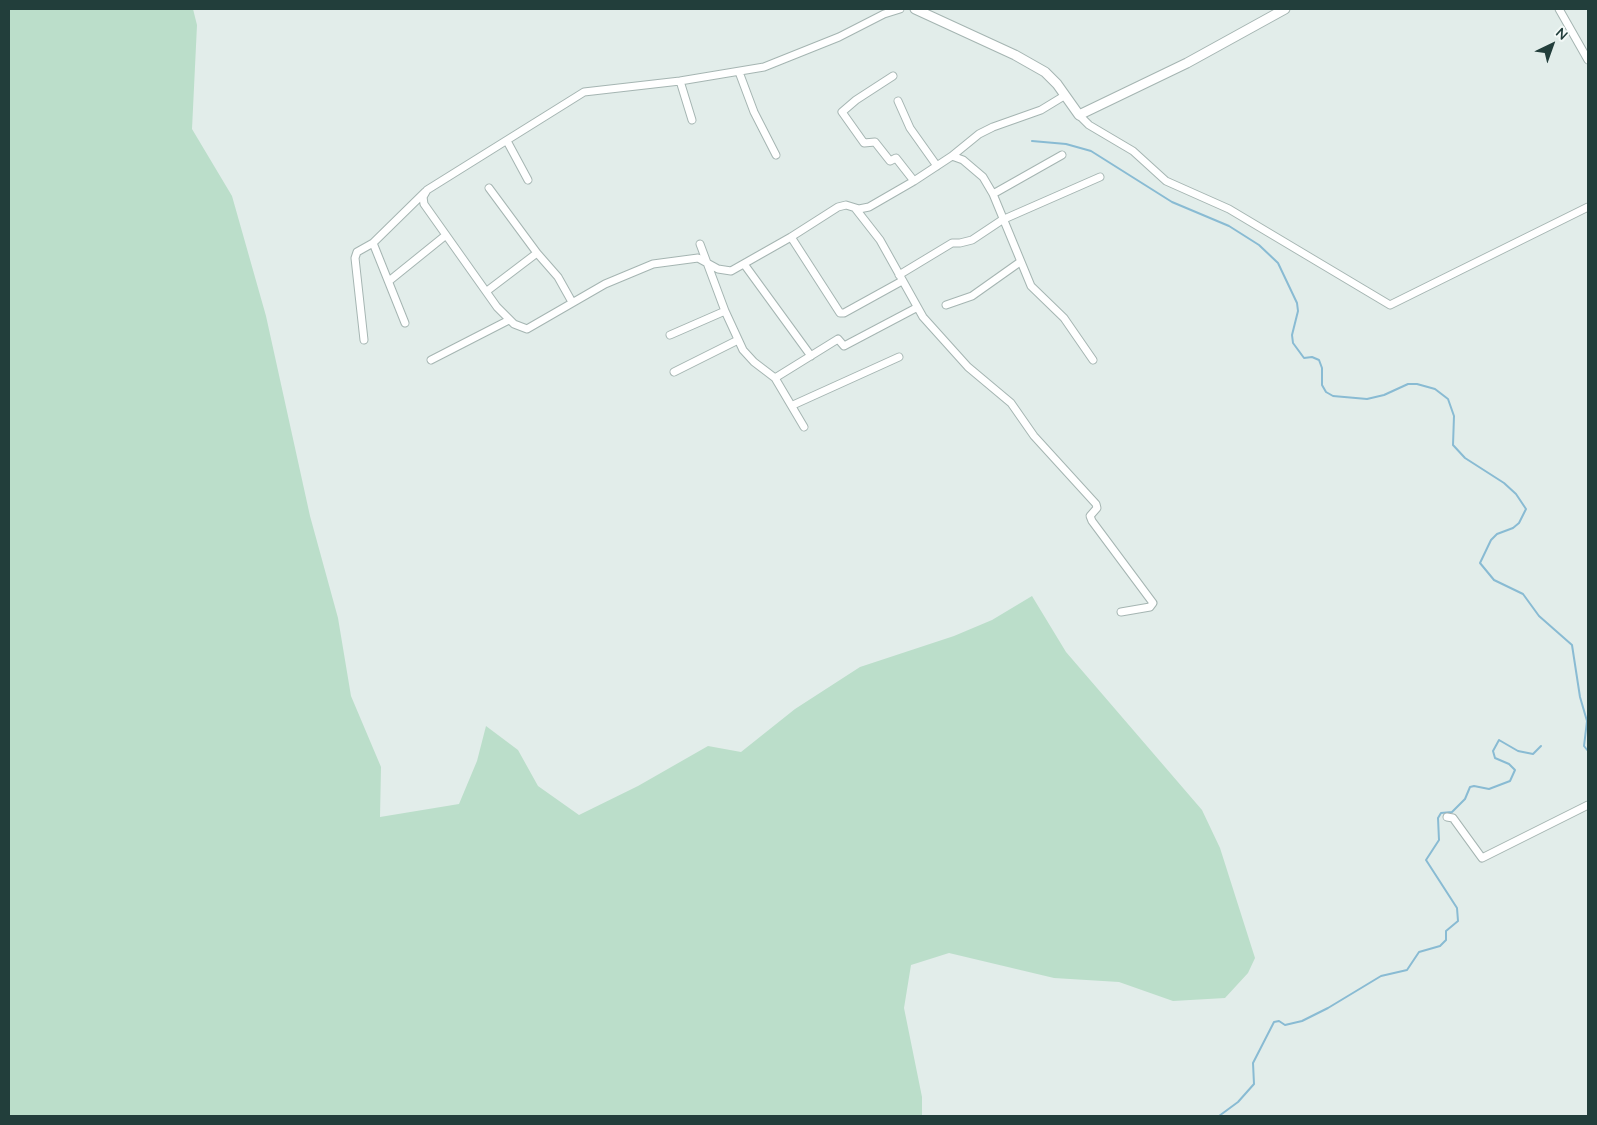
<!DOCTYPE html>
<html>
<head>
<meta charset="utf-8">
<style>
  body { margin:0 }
  #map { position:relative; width:1597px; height:1125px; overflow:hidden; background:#e2edea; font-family:Quicksand,sans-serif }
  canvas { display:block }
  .frame { position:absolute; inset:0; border:10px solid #223e3b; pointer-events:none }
  .north { position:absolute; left:1527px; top:20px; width:50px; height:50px; -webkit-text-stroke:4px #f3f9f7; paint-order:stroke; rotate:42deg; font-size:14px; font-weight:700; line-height:20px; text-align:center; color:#223e3b }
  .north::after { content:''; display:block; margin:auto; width:18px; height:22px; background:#223e3b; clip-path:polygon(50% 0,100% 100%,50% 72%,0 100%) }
</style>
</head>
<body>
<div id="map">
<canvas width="1597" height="1125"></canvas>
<div class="frame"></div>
<div class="north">N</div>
</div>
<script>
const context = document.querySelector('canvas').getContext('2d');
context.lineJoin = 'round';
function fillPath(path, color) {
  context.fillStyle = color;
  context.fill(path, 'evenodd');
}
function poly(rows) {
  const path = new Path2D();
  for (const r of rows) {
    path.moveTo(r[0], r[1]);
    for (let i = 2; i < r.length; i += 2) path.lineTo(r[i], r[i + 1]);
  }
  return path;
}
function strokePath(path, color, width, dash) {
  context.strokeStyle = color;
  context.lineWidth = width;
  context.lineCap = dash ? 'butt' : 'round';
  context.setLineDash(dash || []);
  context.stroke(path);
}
const green = poly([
  [9,9,193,9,197,25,192,129,232,196,266,316,310,516,338,618,351,696,381,767,380,817,459,804,477,761,486,726,518,750,538,786,579,815,638,786,708,746,741,752,795,709,860,667,954,636,992,620,1032,596,1066,652,1202,810,1220,848,1255,958,1248,973,1225,998,1173,1001,1119,982,1054,978,949,953,911,965,904,1008,922,1097,922,1116,9,1116]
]);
const stream = poly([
  [1032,141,1066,144,1091,151,1172,202,1229,226,1259,245,1278,263,1297,303,1298,311,1292,335,1293,343,1304,358,1312,357,1319,360,1322,368,1322,385,1326,392,1333,396,1367,399,1384,395,1408,384,1417,384,1435,389,1448,399,1454,416,1453,445,1465,458,1504,483,1516,494,1526,509,1519,523,1513,528,1497,534,1491,540,1480,563,1494,580,1523,594,1539,616,1572,645,1580,697,1587,721,1584,746,1588,751],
  [1219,1116,1238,1102,1254,1084,1253,1063,1274,1022,1279,1021,1285,1025,1302,1021,1328,1008,1381,976,1407,970,1419,952,1440,946,1446,940,1446,931,1458,921,1457,908,1426,860,1439,840,1438,818,1441,813,1452,812,1465,799,1470,787,1474,786,1489,789,1510,781,1515,770,1509,764,1495,758,1493,751,1499,740,1518,751,1533,754,1541,746]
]);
const minor = poly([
  [900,9,884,14,839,37,764,67,680,81,584,92,427,190,423,197,424,204,497,307,514,324,527,329,605,284,653,264,698,258,718,269,731,271,791,237,838,207,846,205,859,209,869,207,914,181,952,156,979,134,993,127,1041,110,1064,96],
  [1559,9,1588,60],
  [739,72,754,112,776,155],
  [893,76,856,100,842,112,864,143,875,142,890,161,896,158,914,181],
  [680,81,692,120],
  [898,101,910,128,937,166],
  [1079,115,1089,125,1133,151,1166,181,1229,209,1390,305,1588,207],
  [507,141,528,180],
  [952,156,963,160,983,177,993,194,1031,286,1064,318,1093,360],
  [993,194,1062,155],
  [855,208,880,240,923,317,968,367,1011,403,1034,436,1096,504,1097,508,1090,516,1092,521,1153,603,1150,607,1121,612],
  [791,237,840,313,844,313,902,281],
  [700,244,725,311,743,350,754,362,775,378,804,427],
  [537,253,558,277,572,302],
  [744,264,811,356],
  [899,275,952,243,960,243,972,240,1002,220,1100,177],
  [389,281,446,235],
  [487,291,537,253,489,188],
  [946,305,972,296,1020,262],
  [405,323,373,243,425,192],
  [670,335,725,311],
  [364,340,355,258,357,252,373,243],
  [431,360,509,320],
  [674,372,738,340],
  [775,378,838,339,844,346,916,308],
  [793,405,899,357],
  [1447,817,1453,818,1482,858,1588,805]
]);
const tertiary = poly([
  [915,9,1015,55,1045,72,1057,84,1079,115,1187,63,1285,9]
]);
fillPath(green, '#bbdeca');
strokePath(stream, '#89bbd3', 2);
strokePath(minor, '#a5b5b2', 9);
strokePath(tertiary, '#a5b5b2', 11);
strokePath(minor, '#fff', 7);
strokePath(tertiary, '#fff', 9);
</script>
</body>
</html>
